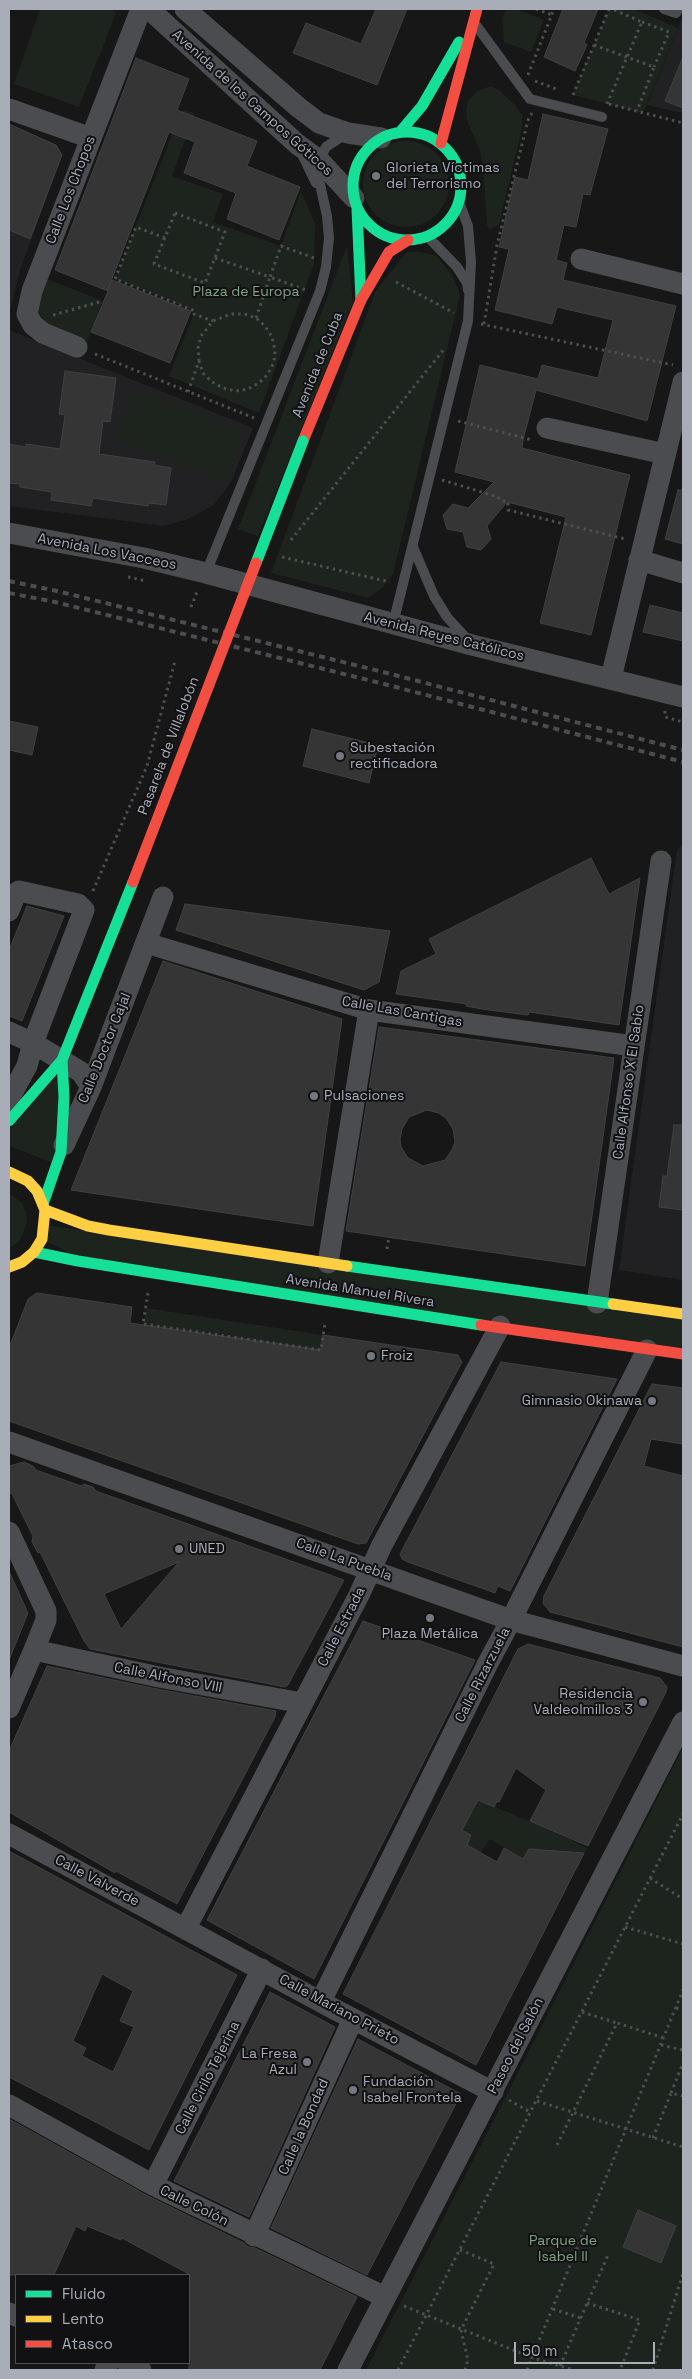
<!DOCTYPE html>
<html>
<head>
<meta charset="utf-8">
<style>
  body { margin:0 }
  #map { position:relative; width:692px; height:2379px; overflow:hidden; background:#171717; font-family:"Space Grotesk",sans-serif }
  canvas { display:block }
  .frame { position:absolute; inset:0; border:10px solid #a8adb8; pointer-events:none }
  .legend { position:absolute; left:15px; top:2274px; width:175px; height:90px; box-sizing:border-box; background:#111113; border:1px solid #4d4f55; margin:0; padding:6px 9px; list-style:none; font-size:15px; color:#a8adb8 }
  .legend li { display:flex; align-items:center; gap:10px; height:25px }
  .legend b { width:25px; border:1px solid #4d4f55 }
  .scale { position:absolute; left:514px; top:2342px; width:141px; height:22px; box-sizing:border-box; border:2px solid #a8adb8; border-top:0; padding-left:6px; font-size:15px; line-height:18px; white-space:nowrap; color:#a8adb8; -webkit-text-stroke:4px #111113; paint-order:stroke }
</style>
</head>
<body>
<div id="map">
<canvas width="692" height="2379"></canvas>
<div class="frame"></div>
<ul class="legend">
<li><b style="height:6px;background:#16e098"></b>Fluido</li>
<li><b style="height:6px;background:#ffcf43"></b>Lento</li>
<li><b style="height:6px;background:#f24e42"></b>Atasco</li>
</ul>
<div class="scale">50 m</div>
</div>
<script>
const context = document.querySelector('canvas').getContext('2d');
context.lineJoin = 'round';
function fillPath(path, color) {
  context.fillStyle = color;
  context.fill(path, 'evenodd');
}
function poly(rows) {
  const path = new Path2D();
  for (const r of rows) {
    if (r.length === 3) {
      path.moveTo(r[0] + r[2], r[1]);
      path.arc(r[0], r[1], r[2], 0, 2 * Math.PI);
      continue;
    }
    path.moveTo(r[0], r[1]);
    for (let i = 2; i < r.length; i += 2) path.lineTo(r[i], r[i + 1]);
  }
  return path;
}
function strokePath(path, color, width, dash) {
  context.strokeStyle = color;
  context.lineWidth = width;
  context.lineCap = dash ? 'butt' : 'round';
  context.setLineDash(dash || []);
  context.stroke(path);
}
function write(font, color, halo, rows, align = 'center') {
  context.font = font + ' "Space Grotesk",sans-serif';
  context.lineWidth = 4;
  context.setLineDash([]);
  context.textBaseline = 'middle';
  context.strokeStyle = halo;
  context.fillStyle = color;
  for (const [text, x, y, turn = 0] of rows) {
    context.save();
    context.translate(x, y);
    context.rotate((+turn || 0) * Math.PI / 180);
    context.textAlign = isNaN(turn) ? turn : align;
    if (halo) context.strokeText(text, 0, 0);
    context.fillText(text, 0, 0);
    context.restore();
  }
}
const built = poly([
  [683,16,683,113,647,105],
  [9,127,56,145,62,155,20,270,9,315],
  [9,330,253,428,232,480,214,505,186,520,163,526,9,506],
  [683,846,683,1280,619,1270,677,849]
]);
const green = poly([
  [40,9,111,9,116,13,79,107,14,84],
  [506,9,516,9,544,20,531,52,504,42,502,18],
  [609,9,634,9,678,28,643,113,573,95],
  [491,86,499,90,515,105,522,115,523,124,499,225,490,229,487,225,483,164,479,148,467,121,466,109,468,101,477,91],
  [182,110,195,113,172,176,223,194,213,222,281,246,301,191,315,224,314,264,259,413,169,376,195,311,115,279],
  [406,184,43],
  [347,246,353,302,258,536,238,529],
  [407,252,421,252,437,256,452,275,460,295,393,574,382,588,369,598,271,573,376,290],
  [47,279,103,301,86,344,47,325,41,318,37,305],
  [137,389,245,430,225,482,117,440],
  [62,1060,58,1165,9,1146,9,1121],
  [9,1193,22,1203,26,1212,27,1222,20,1241,9,1248],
  [45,1225,683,1315,683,1352,88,1263,42,1239],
  [146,1308,323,1335,321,1350,143,1324],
  [683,1748,683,2370,366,2370,607,1898],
  [478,1800,558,1833,587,1848,576,1871,544,1850,529,1849,523,1859,490,1839,480,1853,467,1845,471,1835,462,1830]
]);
const building = poly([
  [376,9,407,9,377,85,293,53,306,23,361,44,376,9],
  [563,9,598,9,584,43,587,45,575,71,544,57,563,9],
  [683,57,683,108,665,101,683,57],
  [136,58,189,79,177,110,257,141,247,166,300,187,279,240,227,219,236,193,184,173,195,142,169,132,108,289,112,280,191,311,170,363,91,332,108,291,55,270,136,58],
  [543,114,608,129,590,195,583,194,576,227,564,225,556,260,567,263,563,280,676,306,647,421,536,390,523,440,522,448,630,475,591,635,540,623,566,517,507,502,487,526,491,539,481,550,467,547,463,532,447,529,443,515,453,504,468,508,494,482,455,472,480,365,538,379,542,365,598,378,613,320,557,307,552,324,495,310,509,249,499,247,515,177,528,180,543,114],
  [9,124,56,145,62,155,30,239,9,230,9,124],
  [65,371,116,378,110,422,103,421,99,454,155,462,154,465,171,468,166,505,149,503,148,506,93,498,91,506,51,500,52,492,20,487,20,484,9,483,9,444,26,447,26,444,60,449,65,415,59,414,65,371],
  [678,490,683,490,683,544,665,539,678,490],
  [650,605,683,613,683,641,643,632,650,605],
  [9,721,38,727,32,755,9,750,9,721],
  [312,729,378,745,369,783,303,766,312,729],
  [591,858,609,894,640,878,619,1025,529,1012,528,1015,482,1009,466,1006,467,1004,396,994,401,971,436,954,429,939,591,858],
  [185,904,390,931,379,982,364,990,176,930,185,904],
  [27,906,64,916,22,1021,9,1016,9,950,27,906],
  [163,961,342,1019,313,1226,71,1190,163,961],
  [379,1027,614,1058,585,1266,346,1231,379,1027],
  [427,1110,439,1113,446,1118,453,1129,455,1142,452,1150,445,1160,423,1166,408,1158,401,1147,400,1139,402,1129,409,1117,427,1110],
  [674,1125,683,1125,683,1210,659,1207,663,1176,667,1176,674,1125],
  [37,1293,132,1307,130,1323,321,1350,323,1335,458,1355,462,1362,366,1543,358,1544,9,1421,9,1348,28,1299,37,1293],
  [501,1362,617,1379,510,1591,498,1586,495,1593,408,1562,402,1559,400,1554,501,1362],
  [652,1384,683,1388,683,1444,651,1439,644,1466,683,1476,683,1647,550,1612,543,1603,544,1596,652,1384],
  [24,1462,33,1466,36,1470,81,1486,84,1484,93,1487,96,1491,344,1580,288,1685,285,1687,90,1649,84,1641,40,1552,38,1553,32,1542,33,1536,12,1494,9,1493,9,1466,24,1462],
  [179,1562,121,1629,104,1594,179,1562],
  [9,1571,28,1613,9,1660,9,1571],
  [363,1621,475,1660,314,1979,207,1920,363,1621],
  [528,1644,660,1678,667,1687,666,1692,588,1846,530,1821,546,1790,516,1768,499,1802,497,1801,494,1807,478,1800,462,1830,471,1835,467,1845,497,1862,504,1848,523,1859,529,1849,584,1853,476,2065,343,1994,518,1649,528,1644],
  [47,1666,157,1689,276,1711,275,1717,177,1904,116,1871,115,1873,9,1812,9,1751,47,1666],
  [9,1851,237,1975,149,2150,9,2077,9,1851],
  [102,1974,133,1991,120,2021,134,2027,113,2072,82,2056,86,2048,73,2041,102,1974],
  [270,1992,335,2027,249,2217,174,2181,270,1992],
  [358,2039,461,2094,367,2275,271,2228,358,2039],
  [9,2119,148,2196,244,2243,248,2247,255,2248,357,2297,320,2370,189,2370,189,2274,122,2238,121,2240,87,2226,85,2231,76,2226,54,2275,9,2275,9,2119],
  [638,2210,676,2226,661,2263,623,2247,638,2210]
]);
const path = poly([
  [536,9,552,15],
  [642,22,669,32,654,67],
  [594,45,654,67,637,111],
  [528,75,554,9],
  [535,81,559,90],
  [573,95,609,9],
  [607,104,642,22,612,9],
  [609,104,683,123],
  [175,213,225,232,205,283,154,264,175,213],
  [165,238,136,227,115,279,195,311,194,314,213,321],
  [215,258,270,277,281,246,314,258],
  [396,282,454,313],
  [53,315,103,301],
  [256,318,270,277,306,290],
  [481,324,673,365],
  [484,324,497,245,528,120,532,113],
  [95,354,254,418],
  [188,392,199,361,203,373,212,382,223,388,236,391,248,389,259,383,268,374,274,362,275,350,272,337,265,326,256,318,244,314,231,314,213,321,201,336,198,348,199,361],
  [458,421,532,440],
  [442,480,498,497,500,500,508,502,508,510,625,539],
  [291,540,445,348],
  [282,557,390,582],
  [128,577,147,581],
  [191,607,197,592],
  [665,711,665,717,683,722],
  [93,891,147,766,175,661],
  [387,1249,389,1237],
  [148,1293,143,1324,321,1350,325,1323],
  [650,1878,683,1899],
  [625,1927,683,1944],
  [676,2008,683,2010],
  [582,2012,617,2023],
  [661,2045,683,2050],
  [671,2093,683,2063],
  [509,2100,530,2112],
  [537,2101,683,2147],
  [653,2138,671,2093,683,2096],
  [557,2145,617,2023,664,2038],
  [460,2250,494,2264,461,2330,468,2360,465,2370],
  [587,2303,640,2320,620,2370],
  [404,2306,533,2358,574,2370],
  [553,2309,581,2318],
  [560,2366,608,2255],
  [398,2370,683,1814],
  [527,2370,683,1990],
  [653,2370,683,2273]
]);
const lane = poly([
  [664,9,676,13,678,9],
  [476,25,530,99,602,117],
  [302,154,316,183],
  [427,236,457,267,467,283,468,290],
  [413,547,434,596,447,617,468,640],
  [206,573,320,291,326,267,329,238,327,216,318,175,319,160,326,147,347,133],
  [393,624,468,321,471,262,468,226,459,202]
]);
const street = poly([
  [149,9,297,144,319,160,354,198],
  [185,9,298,107,319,123,348,133,381,138],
  [9,109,91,138],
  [581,259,683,284],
  [77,347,43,333,33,325,27,314,32,291,141,9],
  [547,428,665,454],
  [9,533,144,558,206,573,472,645,683,697],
  [639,560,683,573],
  [611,678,683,382],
  [9,911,16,893,19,891,78,904,84,910,33,1043,27,1066,11,1095,9,1112],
  [146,943,369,1010,634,1046],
  [9,1032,33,1043,81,1072,91,1087],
  [64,1145,91,1087,163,897],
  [328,1263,369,1010],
  [597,1303,661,861],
  [9,1442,511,1620,683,1666],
  [9,1532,46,1611,46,1620,34,1650,9,1708],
  [34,1650,159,1677,302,1703],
  [9,1834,334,2009,493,2092],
  [186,1928,359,1595,382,1545,500,1326],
  [321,2001,488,1663,511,1620,647,1350],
  [9,2105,153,2185,385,2297],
  [153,2185,262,1969],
  [254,2236,353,2019],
  [9,2313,16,2316],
  [127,2363,141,2370],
  [105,2370,108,2363],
  [348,2370,683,1722]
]);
const fast = poly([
  [400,132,422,106,459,42],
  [407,186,54],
  [357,209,361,300],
  [9,1121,62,1060,133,882],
  [43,1204,61,1152,64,1097,62,1060],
  [34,1252,78,1261,481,1325],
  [347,1266,613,1304]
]);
const slow = poly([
  [9,1172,28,1181,37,1191,45,1210,42,1239,34,1252,22,1262,9,1267],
  [45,1210,88,1226,109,1230,347,1266],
  [613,1304,683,1314]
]);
const jam = poly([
  [441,143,477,9],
  [303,441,361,300,389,252,408,240],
  [481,1325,683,1354]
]);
const rail = poly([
  [9,581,57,591,387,673,683,750],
  [9,593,55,602,384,684,683,762]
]);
const fastBridge = poly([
  [256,563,303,441]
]);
const jamBridge = poly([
  [133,882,256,563]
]);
const markers = [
  [376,176,5,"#757880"],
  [340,756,5,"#757880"],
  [314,1096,5,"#757880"],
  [371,1356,5,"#757880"],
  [652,1401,5,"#757880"],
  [179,1549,5,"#757880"],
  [430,1618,5,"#757880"],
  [643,1702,5,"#757880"],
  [307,2062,5,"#757880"],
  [353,2090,5,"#757880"]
];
const streetNames = [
  ["Avenida de los Campos Góticos",252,103,42],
  ["Calle Los Chopos",71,190,-69],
  ["Avenida de Cuba",318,365,-68],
  ["Avenida Los Vacceos",107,552,11],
  ["Avenida Reyes Católicos",444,637,14],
  ["Pasarela de Villalobón",169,746,-69],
  ["Calle Las Cantigas",402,1012,10],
  ["Calle Doctor Cajal",105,1048,-68],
  ["Calle Alfonso X El Sabio",629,1082,-82],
  ["Avenida Manuel Rivera",360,1291,9],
  ["Calle La Puebla",344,1560,20],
  ["Calle Estrada",342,1627,-63],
  ["Calle Rizarzuela",483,1675,-63],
  ["Calle Alfonso VIII",168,1678,11],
  ["Calle Valverde",97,1881,28],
  ["Calle Mariano Prieto",339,2010,28],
  ["Paseo del Salón",516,2046,-63],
  ["Calle Cirilo Tejerina",208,2078,-63],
  ["Calle la Bondad",304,2127,-66],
  ["Calle Colón",194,2206,26]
];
const poiNames = [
  ["Glorieta Víctimas",386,168],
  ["del Terrorismo",386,184],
  ["Subestación",350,748],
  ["rectificadora",350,764],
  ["Pulsaciones",324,1096],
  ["Froiz",381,1356],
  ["Gimnasio Okinawa",642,1401,"right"],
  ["UNED",189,1549],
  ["Plaza Metálica",430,1634,"center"],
  ["Residencia",633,1694,"right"],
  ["Valdeolmillos 3",633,1710,"right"],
  ["La Fresa",297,2054,"right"],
  ["Azul",297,2070,"right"],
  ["Fundación",363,2082],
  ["Isabel Frontela",363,2098]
];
const parkNames = [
  ["Plaza de Europa",246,292],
  ["Parque de",563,2241],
  ["Isabel II",563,2257]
];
fillPath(built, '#212123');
fillPath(green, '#1d241e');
fillPath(building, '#353536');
strokePath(building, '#3f4043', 1);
strokePath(path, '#4d4e52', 3, [2.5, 4]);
strokePath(lane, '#4b4c50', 10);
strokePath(street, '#4b4c50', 21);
strokePath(fast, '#16e098', 11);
strokePath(slow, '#ffcf43', 11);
strokePath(jam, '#f24e42', 11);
strokePath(rail, '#4b4c4f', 4, [6, 5]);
strokePath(fastBridge, '#16e098', 11);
strokePath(jamBridge, '#f24e42', 11);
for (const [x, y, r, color] of markers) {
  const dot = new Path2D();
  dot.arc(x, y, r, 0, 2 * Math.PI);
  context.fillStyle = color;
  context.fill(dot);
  strokePath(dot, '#111113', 2);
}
write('14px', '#a8adb8', '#111113', streetNames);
write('14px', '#a8adb8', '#111113', poiNames, 'left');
write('14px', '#7fa381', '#111113', parkNames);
</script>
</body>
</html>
